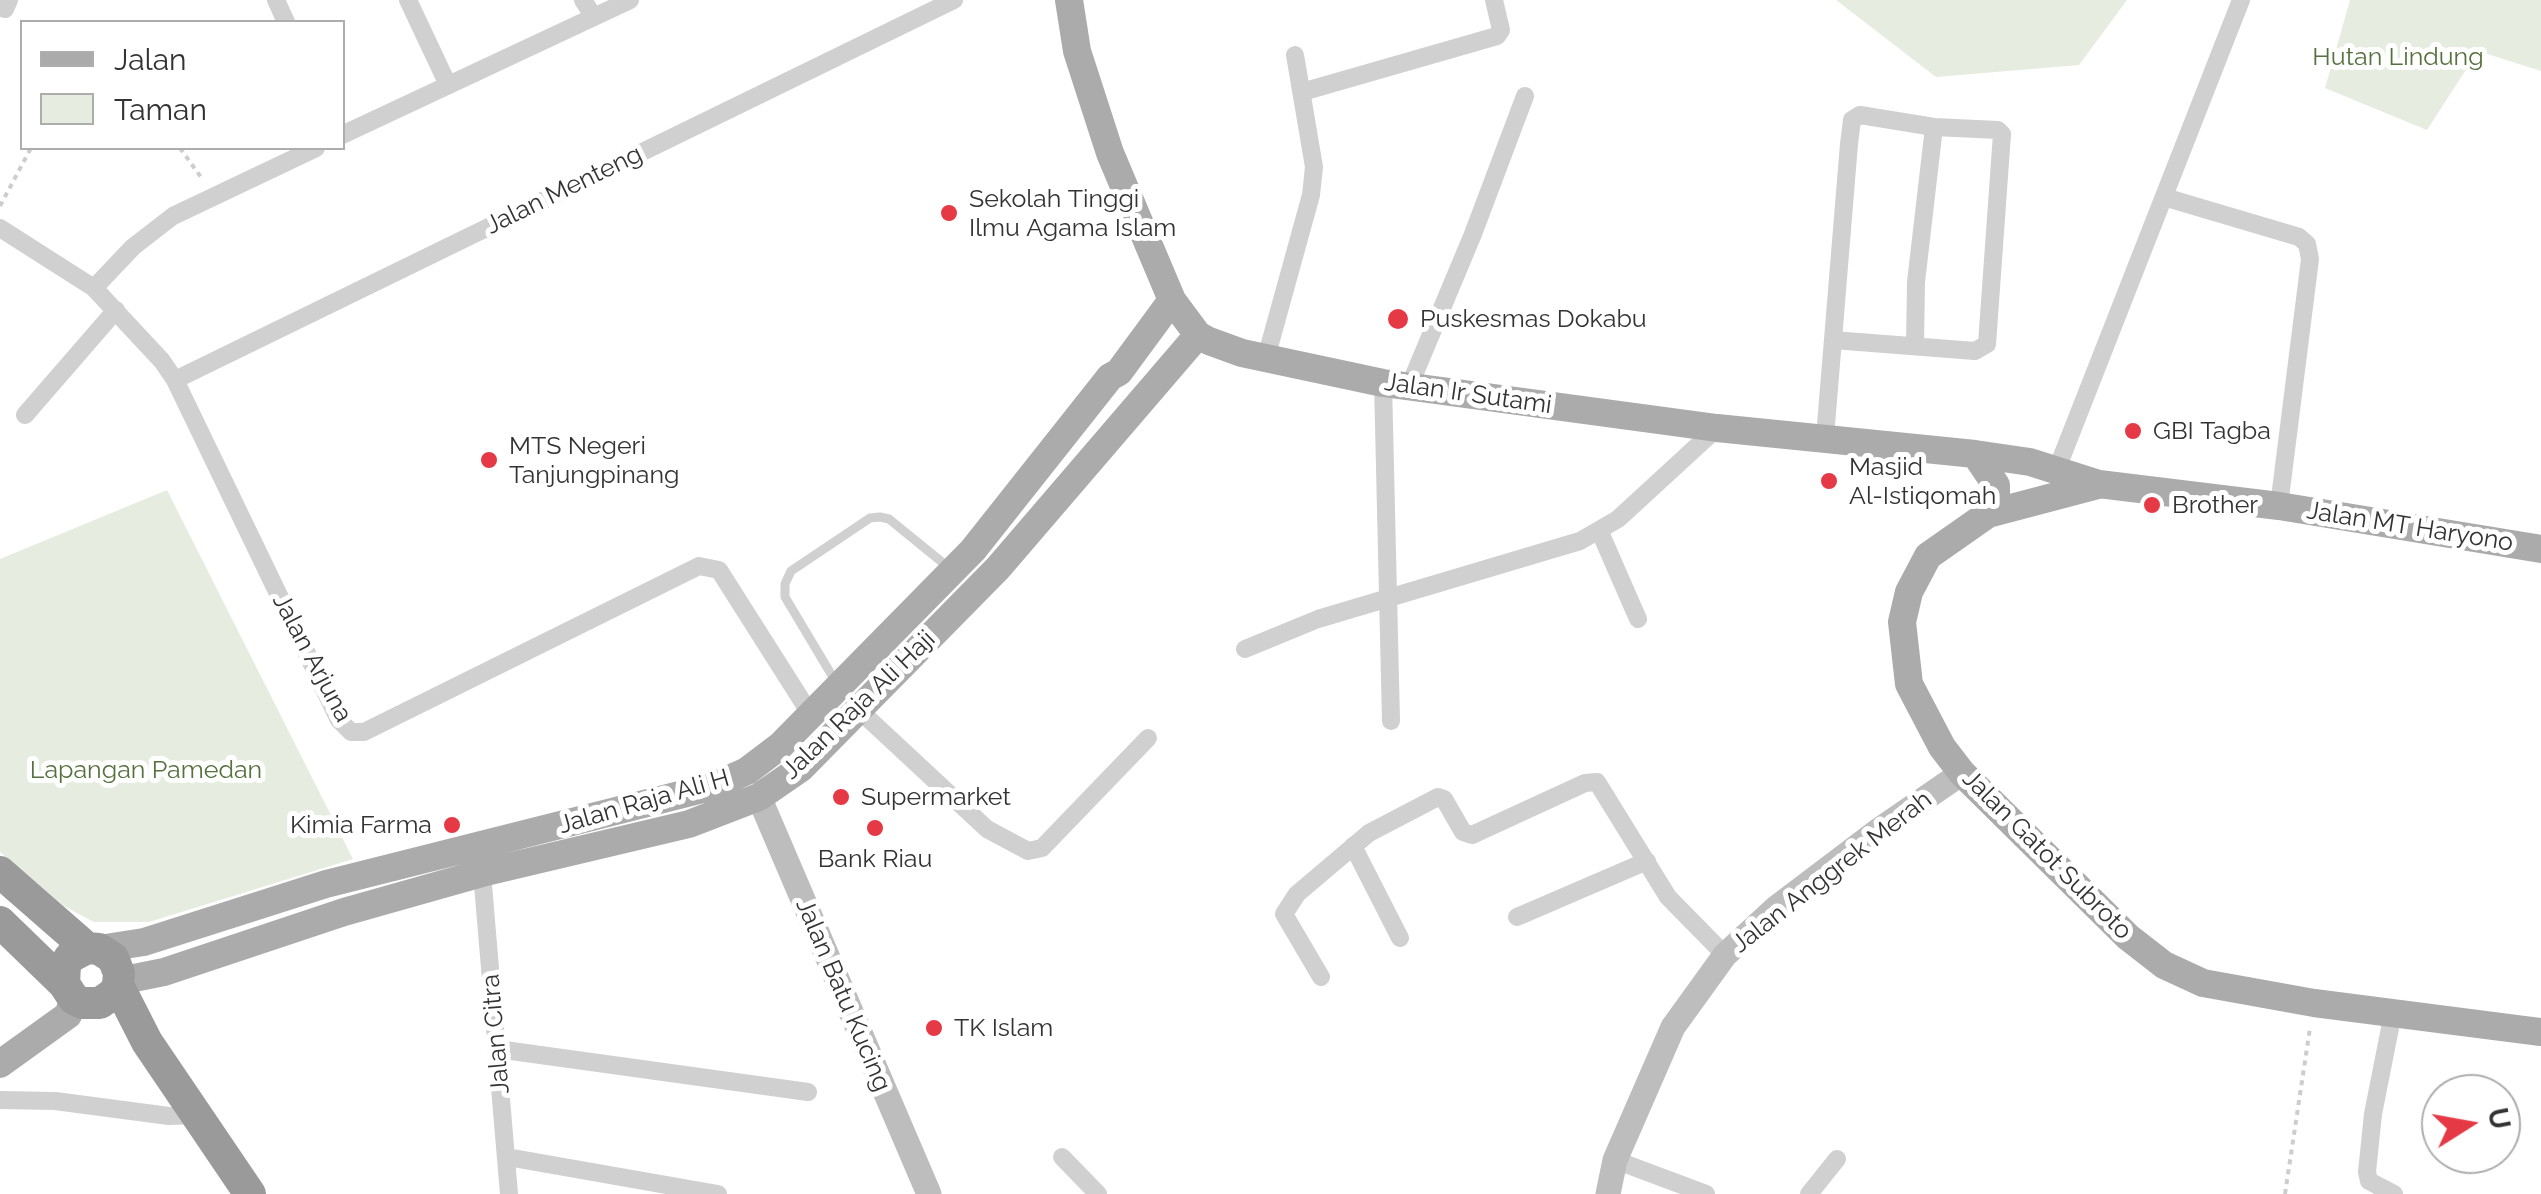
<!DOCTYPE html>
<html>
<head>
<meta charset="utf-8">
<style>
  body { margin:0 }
  #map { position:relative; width:2541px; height:1194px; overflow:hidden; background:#fff; font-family:Raleway,sans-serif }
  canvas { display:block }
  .legend { position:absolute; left:20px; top:20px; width:325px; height:130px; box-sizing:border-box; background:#fff; border:2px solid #adadad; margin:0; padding:12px 18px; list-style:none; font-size:30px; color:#333 }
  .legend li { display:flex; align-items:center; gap:20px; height:50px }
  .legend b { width:50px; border:2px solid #adadad }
  .north { position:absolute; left:2421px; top:1074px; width:100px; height:100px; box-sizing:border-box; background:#fff; border:2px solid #adadad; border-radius:50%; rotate:79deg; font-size:28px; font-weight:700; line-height:40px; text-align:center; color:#333 }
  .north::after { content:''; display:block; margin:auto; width:35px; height:45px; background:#e63946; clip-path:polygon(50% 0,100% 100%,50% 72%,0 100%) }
</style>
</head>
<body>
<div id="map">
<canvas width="2541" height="1194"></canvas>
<ul class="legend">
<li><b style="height:12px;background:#ababab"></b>Jalan</li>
<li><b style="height:28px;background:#e6ecdf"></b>Taman</li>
</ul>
<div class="north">U</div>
</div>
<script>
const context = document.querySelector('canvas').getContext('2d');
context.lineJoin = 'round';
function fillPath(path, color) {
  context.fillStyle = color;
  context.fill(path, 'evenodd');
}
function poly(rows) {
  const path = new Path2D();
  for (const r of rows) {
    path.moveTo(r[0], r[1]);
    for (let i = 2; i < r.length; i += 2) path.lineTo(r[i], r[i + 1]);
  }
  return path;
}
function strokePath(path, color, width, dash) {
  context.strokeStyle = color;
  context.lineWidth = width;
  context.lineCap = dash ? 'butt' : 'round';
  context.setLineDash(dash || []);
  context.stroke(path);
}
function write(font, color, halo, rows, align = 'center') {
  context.font = font + ' Raleway,sans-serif';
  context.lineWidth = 10;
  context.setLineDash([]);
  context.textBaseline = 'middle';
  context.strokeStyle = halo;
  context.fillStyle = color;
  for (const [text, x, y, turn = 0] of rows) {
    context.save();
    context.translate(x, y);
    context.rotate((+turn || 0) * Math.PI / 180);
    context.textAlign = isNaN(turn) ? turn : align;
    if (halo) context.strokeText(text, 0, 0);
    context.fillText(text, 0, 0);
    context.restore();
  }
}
const green = poly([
  [1836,0,2127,0,2079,65,1936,77],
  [2350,0,2541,0,2541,71,2478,51,2427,130,2325,88],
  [167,490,353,859,149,922,94,922,64,906,0,852,0,559]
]);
const path = poly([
  [180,148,203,180],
  [0,206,31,148],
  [2285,1194,2310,1028]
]);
const lane = poly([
  [837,684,785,597,785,584,791,571,870,518,880,517,889,519,948,567]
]);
const street = poly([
  [276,0,286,22],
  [408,0,448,85],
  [583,0,594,17],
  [5,9,9,0],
  [1302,92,1497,36,1501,30,1494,0],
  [342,135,630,0],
  [2164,197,2299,237,2307,244,2310,259,2279,506],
  [0,228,94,288,162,361,175,380,339,720,351,732,364,732,699,566,719,570,811,715],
  [94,288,133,247,173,216,316,148],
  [1833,340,1975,351,1987,344,2002,134,1998,130,1934,127],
  [1266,358,1311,195,1314,167,1295,55],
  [175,380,954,0],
  [1383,383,1391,721],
  [1409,387,1473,234,1525,96],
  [25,415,116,310],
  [1825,437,1849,144,1852,120,1860,115,1934,127,1916,282,1915,345],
  [2057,469,2241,0],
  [1600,532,1638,619],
  [1245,649,1318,619,1580,541,1618,519,1717,428],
  [859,710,987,829,1028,851,1042,848,1148,738],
  [1353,846,1400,938],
  [482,873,509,1194],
  [1517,917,1647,861],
  [1321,977,1284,914,1297,894,1369,833,1438,797,1444,799,1463,832,1472,835,1585,783,1597,782,1668,897,1725,955],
  [2393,1013,2373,1114,2367,1172,2369,1181,2394,1194],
  [497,1049,808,1092],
  [0,1100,55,1101,169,1116,196,1115],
  [507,1157,718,1194],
  [1062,1157,1098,1194],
  [1615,1160,1706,1194],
  [1809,1194,1837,1159]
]);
const secondary = poly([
  [759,797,929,1194],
  [1608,1194,1615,1160,1673,1027,1725,955,1776,908,1879,830,1962,773]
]);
const primary = poly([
  [1069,0,1077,51,1110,153,1172,300,1198,335,1209,341,1242,353,1383,383,1717,428,1975,454,2030,462,2099,484,2279,506,2541,549],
  [1975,454,1996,485,1996,497,1988,514],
  [2098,485,1988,514,1928,556,1909,592,1902,622,1909,684,1942,747,1962,773,2128,937,2164,965,2203,983,2314,1003,2541,1032],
  [99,949,144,942,326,884,711,787,747,771,780,746,973,550,1110,377,1119,372,1172,300],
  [119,981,164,972,344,912,482,873,689,824,759,797,801,768,998,568,1198,335],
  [0,1064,68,1015,74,999]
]);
const highway = poly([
  [0,872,87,948],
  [0,922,64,984],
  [118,985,114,993,100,1003,82,1003,74,999,64,984,65,965,70,957,87,948,99,949,113,958,119,973,118,985,147,1042,250,1194]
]);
const markers = [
  [949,213,10,"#e63946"],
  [1398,319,12,"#e63946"],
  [2133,431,10,"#e63946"],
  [489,460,10,"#e63946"],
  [1829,481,10,"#e63946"],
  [2152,505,10,"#e63946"],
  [841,797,10,"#e63946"],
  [452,825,10,"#e63946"],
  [875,828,10,"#e63946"],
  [934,1028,10,"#e63946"]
];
const parkNames = [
  ["Hutan Lindung",2398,57],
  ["Lapangan Pamedan",146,770]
];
const streetNames = [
  ["Jalan Menteng",564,190,-26],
  ["Jalan Ir Sutami",1468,394,8],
  ["Jalan MT Haryono",2410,527,9],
  ["Jalan Arjuna",312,658,62],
  ["Jalan Raja Ali Haji",859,705,-44],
  ["Jalan Raja Ali H",644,802,-16],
  ["Jalan Gatot Subroto",2047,855,45],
  ["Jalan Anggrek Merah",1832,872,-38],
  ["Jalan Batu Kucing",843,995,67],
  ["Jalan Citra",496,1034,-95]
];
const poiNames = [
  ["Sekolah Tinggi",969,199],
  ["Ilmu Agama Islam",969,228],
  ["Puskesmas Dokabu",1420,319],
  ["GBI Tagba",2153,431],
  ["MTS Negeri",509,446],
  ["Tanjungpinang",509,475],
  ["Masjid",1849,467],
  ["Al-Istiqomah",1849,496],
  ["Brother",2172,505],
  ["Supermarket",861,797],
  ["Kimia Farma",432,825,"right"],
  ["Bank Riau",875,859,"center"],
  ["TK Islam",954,1028]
];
fillPath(green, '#e6ecdf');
strokePath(path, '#cdcdcd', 4, [5, 5]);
strokePath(lane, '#d0d0d0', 9);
strokePath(street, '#d0d0d0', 18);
strokePath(secondary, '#bdbdbd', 25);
strokePath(primary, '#ababab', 28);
strokePath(highway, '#9a9a9a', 32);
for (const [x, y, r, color] of markers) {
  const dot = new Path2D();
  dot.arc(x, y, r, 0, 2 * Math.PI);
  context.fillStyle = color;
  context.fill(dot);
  strokePath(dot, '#fff', 4);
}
write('25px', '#56703f', '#fff', parkNames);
write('25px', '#333', '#fff', streetNames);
write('25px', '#333', '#fff', poiNames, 'left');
</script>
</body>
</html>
